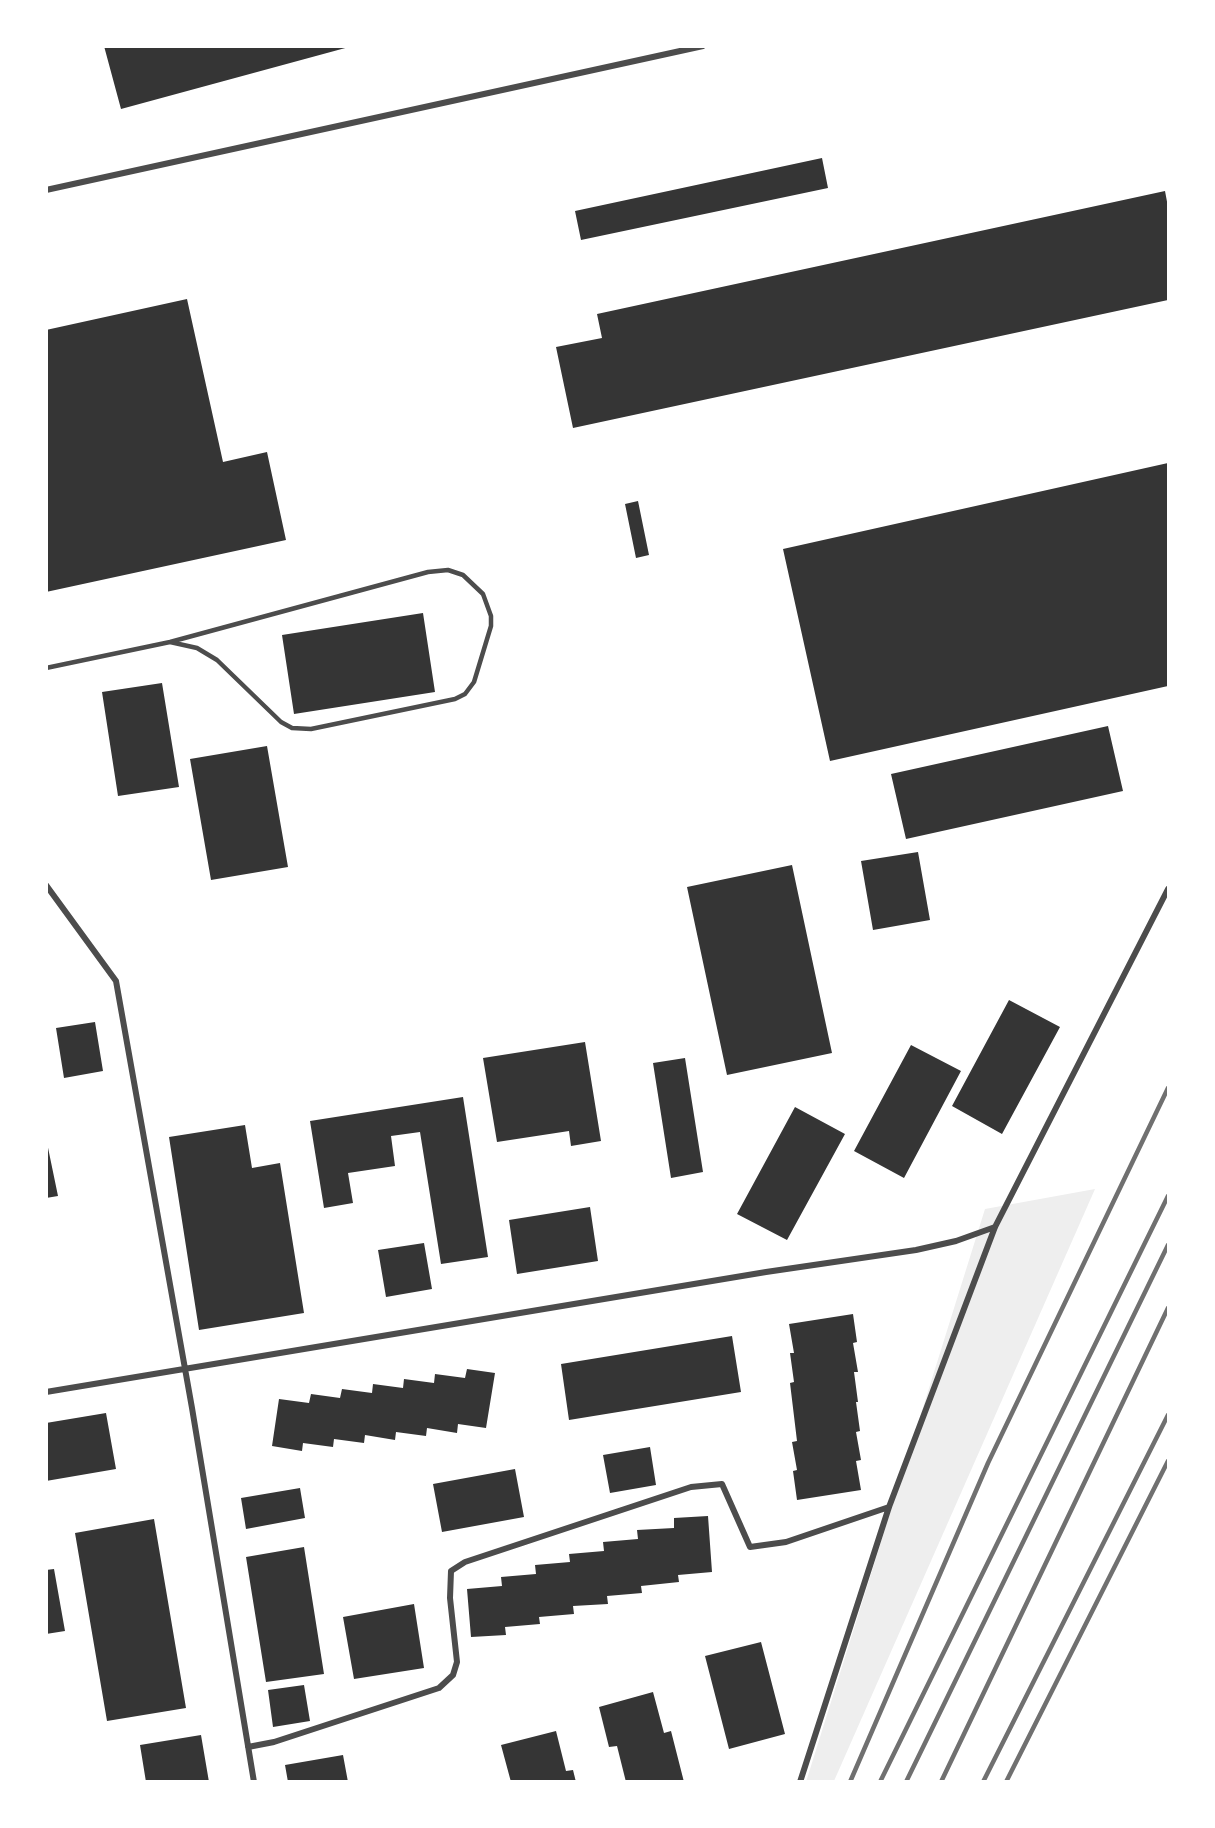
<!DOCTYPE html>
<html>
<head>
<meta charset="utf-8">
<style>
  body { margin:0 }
  #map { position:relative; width:1215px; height:1828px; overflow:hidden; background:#fff; font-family:Poppins,sans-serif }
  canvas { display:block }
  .frame { position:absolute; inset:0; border:48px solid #fff; pointer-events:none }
</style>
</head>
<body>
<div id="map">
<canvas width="1215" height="1828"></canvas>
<div class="frame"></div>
</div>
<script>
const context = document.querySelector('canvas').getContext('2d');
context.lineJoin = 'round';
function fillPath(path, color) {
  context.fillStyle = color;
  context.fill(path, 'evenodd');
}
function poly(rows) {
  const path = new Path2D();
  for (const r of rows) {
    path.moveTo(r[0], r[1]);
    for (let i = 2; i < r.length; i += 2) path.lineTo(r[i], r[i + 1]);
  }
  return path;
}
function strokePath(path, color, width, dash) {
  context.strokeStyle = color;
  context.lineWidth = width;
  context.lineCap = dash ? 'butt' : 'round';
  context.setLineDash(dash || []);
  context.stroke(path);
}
const green = poly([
  [1095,1189,834,1781,806,1782,985,1209]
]);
const building = poly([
  [104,46,349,46,349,47,121,109],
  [822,158,828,188,581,240,575,211],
  [1165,191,1168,207,1168,300,573,428,556,347,602,338,597,314],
  [187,299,223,462,267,452,286,540,46,592,46,330],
  [1168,463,1168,686,830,761,783,549],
  [638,501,649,555,636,558,625,504],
  [423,613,435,692,294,714,282,635],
  [162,683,179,787,118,796,102,692],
  [1108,726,1123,791,906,839,891,774],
  [267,746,288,867,211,880,190,759],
  [918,852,930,920,873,930,861,861],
  [792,865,832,1053,727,1075,687,887],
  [1009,1000,1060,1027,1002,1134,952,1106],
  [95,1022,103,1071,64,1078,56,1028],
  [585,1042,601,1141,571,1146,569,1131,497,1142,483,1058],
  [911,1045,961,1071,904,1178,854,1151],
  [685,1058,703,1172,671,1178,653,1063],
  [463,1097,488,1257,441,1264,420,1132,391,1136,395,1166,348,1173,353,1203,324,1208,310,1121],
  [795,1107,845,1134,787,1240,737,1214],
  [245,1125,252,1168,280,1163,304,1313,199,1330,169,1137],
  [46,1138,58,1196,46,1198],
  [590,1207,598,1261,517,1274,509,1220],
  [424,1243,432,1289,386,1297,378,1250],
  [853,1314,857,1342,853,1343,858,1372,854,1372,858,1402,856,1402,860,1431,856,1432,861,1460,856,1461,861,1490,797,1500,793,1471,797,1470,792,1442,797,1441,790,1383,794,1382,790,1353,794,1353,789,1324],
  [732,1336,741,1392,569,1420,561,1364],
  [467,1369,495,1373,486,1428,458,1424,457,1433,427,1428,426,1436,396,1432,395,1440,365,1435,364,1443,334,1439,333,1447,303,1443,302,1451,272,1446,279,1399,309,1403,311,1394,340,1398,342,1389,372,1393,373,1384,403,1388,404,1379,434,1383,435,1374,465,1378],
  [106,1413,116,1469,46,1481,46,1423],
  [650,1447,656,1485,610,1493,603,1455],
  [515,1469,524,1517,442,1532,433,1484],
  [300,1488,305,1518,246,1529,241,1498],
  [708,1516,712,1572,678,1575,679,1582,641,1586,642,1593,607,1596,608,1604,573,1606,574,1614,539,1617,540,1624,505,1627,506,1635,471,1637,467,1589,502,1586,501,1577,536,1574,535,1565,570,1562,569,1554,604,1551,603,1542,638,1539,637,1530,674,1528,674,1518],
  [154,1519,186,1708,107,1721,75,1533],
  [304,1547,324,1674,266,1682,246,1557],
  [54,1569,65,1631,46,1634,46,1570],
  [414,1604,424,1668,354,1679,343,1617],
  [761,1642,785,1734,729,1749,705,1656],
  [304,1685,310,1721,273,1727,268,1690],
  [653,1692,664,1733,671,1731,684,1782,626,1782,617,1746,609,1747,599,1707],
  [556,1731,566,1771,573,1770,576,1782,511,1782,501,1745],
  [201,1735,209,1782,146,1782,140,1745],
  [343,1755,348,1782,288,1782,285,1765]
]);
const service = poly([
  [46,668,170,642,428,572,448,570,463,575,483,594,491,616,491,626,474,682,465,694,455,699,311,729,292,728,281,722,217,660,197,648,170,642]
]);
const minor = poly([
  [46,190,703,46],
  [46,885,116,981,192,1408,254,1782],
  [46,1392,766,1272,916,1250,956,1241,995,1227],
  [248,1747,274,1742,439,1688,453,1675,457,1662,450,1598,451,1571,465,1562,691,1487,722,1484,750,1547,786,1542,889,1507],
  [800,1782,889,1507,995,1227,1168,889]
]);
const rail = poly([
  [850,1782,988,1463,1168,1088],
  [880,1782,1168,1196],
  [906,1782,1168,1245],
  [941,1782,1168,1308],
  [983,1782,1168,1415],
  [1006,1782,1168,1461]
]);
fillPath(green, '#eee');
fillPath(building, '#353535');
strokePath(service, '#4c4c4c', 4.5);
strokePath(minor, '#4c4c4c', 6);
strokePath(rail, '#707070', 4.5);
</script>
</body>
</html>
